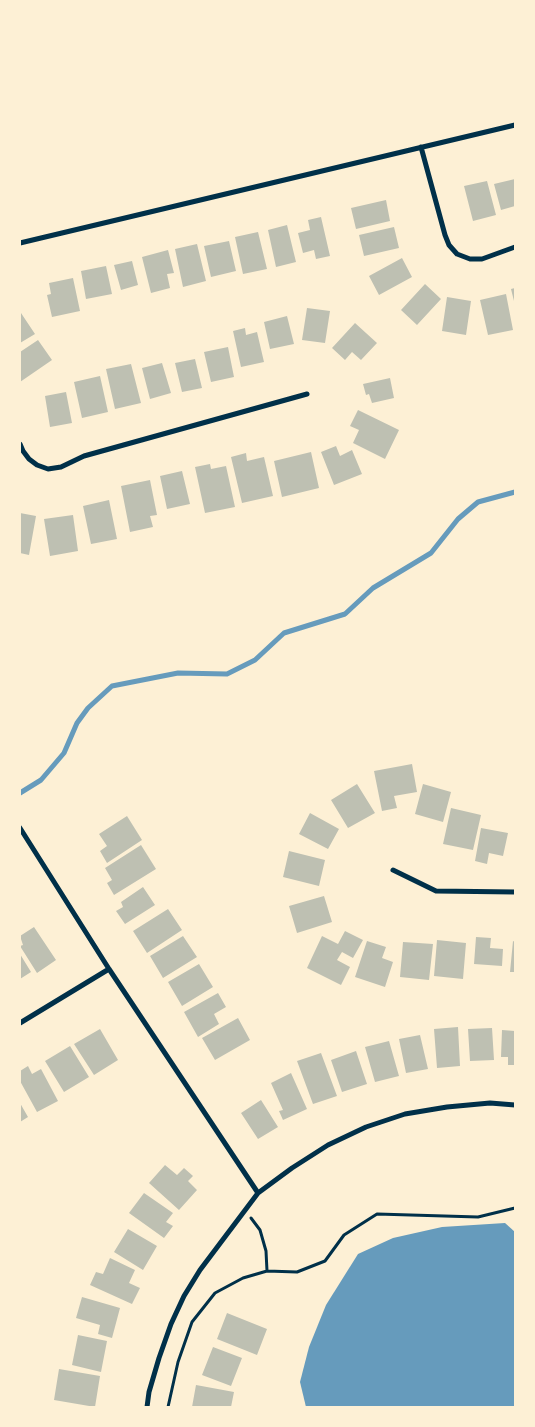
<!DOCTYPE html>
<html>
<head>
<meta charset="utf-8">
<style>
  body { margin:0 }
  #map { position:relative; width:535px; height:1427px; overflow:hidden; background:#fdf0d5; font-family:"Fira Sans",sans-serif }
  canvas { display:block }
  .frame { position:absolute; inset:0; border:21px solid #fdf0d5; pointer-events:none }
</style>
</head>
<body>
<div id="map">
<canvas width="535" height="1427"></canvas>
<div class="frame"></div>
</div>
<script>
const context = document.querySelector('canvas').getContext('2d');
context.lineJoin = 'round';
function fillPath(path, color) {
  context.fillStyle = color;
  context.fill(path, 'evenodd');
}
function poly(rows) {
  const path = new Path2D();
  for (const r of rows) {
    path.moveTo(r[0], r[1]);
    for (let i = 2; i < r.length; i += 2) path.lineTo(r[i], r[i + 1]);
  }
  return path;
}
function strokePath(path, color, width, dash) {
  context.strokeStyle = color;
  context.lineWidth = width;
  context.lineCap = dash ? 'butt' : 'round';
  context.setLineDash(dash || []);
  context.stroke(path);
}
const water = poly([
  [505,1223,515,1232,515,1407,306,1407,300,1382,309,1347,326,1305,358,1254,393,1238,442,1227]
]);
const stream = poly([
  [20,793,41,780,64,753,77,723,88,708,112,686,178,673,227,674,255,660,284,633,345,614,373,588,431,553,458,519,478,502,515,492]
]);
const building = poly([
  [515,179,515,206,501,210,494,184],
  [487,181,496,215,473,221,464,186],
  [386,200,390,221,356,229,351,208],
  [321,217,330,256,316,259,314,250,303,253,298,233,310,230,308,220],
  [287,225,296,262,276,267,268,230],
  [394,227,399,248,364,256,359,235],
  [258,232,267,269,243,274,235,237],
  [229,241,236,271,211,277,204,246],
  [197,244,206,281,183,287,175,249],
  [168,250,174,273,167,274,170,288,151,293,142,257],
  [402,258,412,277,379,295,369,276],
  [132,261,138,285,121,290,114,265],
  [106,266,112,294,86,299,81,271],
  [73,278,80,311,52,317,47,295,51,294,49,283],
  [425,284,441,299,417,325,401,310],
  [515,288,515,301,514,301,511,289],
  [506,294,513,330,488,335,480,300],
  [447,297,471,301,466,335,442,331],
  [307,308,330,311,325,343,302,340],
  [21,313,35,334,20,343,20,314],
  [287,316,294,344,270,349,264,322],
  [355,323,377,343,361,360,352,352,345,360,332,348],
  [245,328,246,335,257,332,264,362,241,367,233,331],
  [38,340,52,360,20,382,20,352],
  [228,347,234,377,211,382,204,352],
  [195,359,202,388,182,392,175,363],
  [162,363,171,393,150,399,142,368],
  [131,364,141,403,115,409,106,369],
  [100,376,108,412,82,418,74,382],
  [390,378,394,398,372,403,369,394,366,395,363,384],
  [66,392,72,423,50,427,45,396],
  [358,410,399,430,385,459,353,443,359,430,350,426],
  [336,446,340,456,352,450,362,474,334,485,321,452],
  [311,452,319,488,282,497,274,461],
  [246,453,247,461,264,457,273,496,242,503,231,457],
  [210,464,211,469,226,466,235,507,205,513,195,467],
  [182,471,190,504,167,509,160,476],
  [150,480,157,515,150,516,153,527,130,532,121,486],
  [109,500,117,539,91,544,83,506],
  [20,513,36,516,29,555,20,553],
  [73,515,78,551,50,556,44,519],
  [412,764,417,792,394,796,397,808,382,811,374,771],
  [357,784,375,813,348,828,331,800],
  [423,784,451,792,443,822,415,814],
  [451,808,481,815,473,850,443,844],
  [310,813,339,829,328,849,299,834],
  [127,816,142,840,107,863,100,851,107,846,99,834],
  [481,828,508,833,503,856,489,853,487,864,475,861],
  [141,845,156,869,114,895,107,883,112,880,105,868],
  [289,851,325,860,319,886,283,877],
  [143,887,155,905,125,924,116,911,123,907,121,902],
  [324,896,332,922,297,933,289,906],
  [168,909,182,930,147,953,133,931],
  [34,927,56,960,37,973,20,946,23,945,20,936],
  [345,931,363,940,353,958,342,952,337,960,350,967,341,985,307,968,322,936,338,944],
  [183,936,197,957,163,978,150,956],
  [476,937,491,938,490,948,503,949,502,966,474,964],
  [437,940,466,943,463,979,434,976],
  [367,941,386,947,382,958,393,962,385,987,355,977],
  [513,941,515,942,515,972,510,972],
  [403,942,433,944,429,980,400,977],
  [20,954,31,972,20,979],
  [199,964,213,987,182,1006,168,982],
  [218,993,226,1007,214,1014,219,1024,198,1037,184,1012],
  [238,1018,250,1040,215,1060,202,1038],
  [458,1027,460,1066,437,1068,434,1029],
  [492,1028,494,1060,470,1061,468,1029],
  [100,1029,118,1060,94,1075,74,1044],
  [502,1030,515,1031,515,1065,508,1065,508,1057,501,1057],
  [420,1035,428,1069,406,1073,399,1039],
  [389,1041,399,1076,375,1082,365,1047],
  [70,1046,89,1077,64,1092,45,1061],
  [356,1051,367,1084,342,1092,331,1060],
  [321,1053,337,1096,313,1104,297,1061],
  [28,1066,32,1074,41,1069,58,1101,37,1112,20,1081,20,1071],
  [291,1073,307,1109,283,1120,279,1111,283,1110,271,1083],
  [261,1100,278,1127,258,1139,241,1113],
  [20,1103,28,1117,20,1122],
  [165,1165,177,1175,184,1168,193,1176,188,1181,197,1190,179,1210,149,1183],
  [144,1193,173,1213,166,1222,173,1226,164,1238,129,1213],
  [128,1229,157,1246,143,1270,114,1252],
  [110,1258,135,1270,129,1283,140,1288,132,1304,90,1285,96,1272,103,1274],
  [82,1297,120,1308,112,1338,98,1334,100,1325,76,1318],
  [227,1313,267,1329,257,1355,217,1339],
  [78,1335,107,1341,101,1372,72,1365],
  [213,1347,242,1358,231,1386,202,1375],
  [59,1369,100,1376,95,1407,54,1400],
  [196,1385,234,1392,231,1407,192,1407]
]);
const path = poly([
  [251,1218,260,1230,266,1251,267,1271,297,1272,325,1261,344,1235,377,1214,478,1217,515,1208],
  [168,1407,178,1362,192,1322,215,1293,243,1278,267,1271]
]);
const minor = poly([
  [421,147,445,235,449,245,457,254,470,259,482,259,515,247],
  [20,243,515,125],
  [20,444,23,451,29,459,37,465,48,469,61,467,84,456,307,394],
  [20,828,109,969,258,1193],
  [393,870,436,891,515,892],
  [20,1023,109,969],
  [147,1407,149,1392,159,1358,171,1324,184,1296,200,1270,258,1193,292,1168,328,1145,366,1127,405,1114,447,1107,490,1103,515,1105]
]);
fillPath(water, '#669bbc');
strokePath(stream, '#669bbc', 5);
fillPath(building, '#bec0b2');
strokePath(path, '#003049', 3);
strokePath(minor, '#003049', 5);
</script>
</body>
</html>
